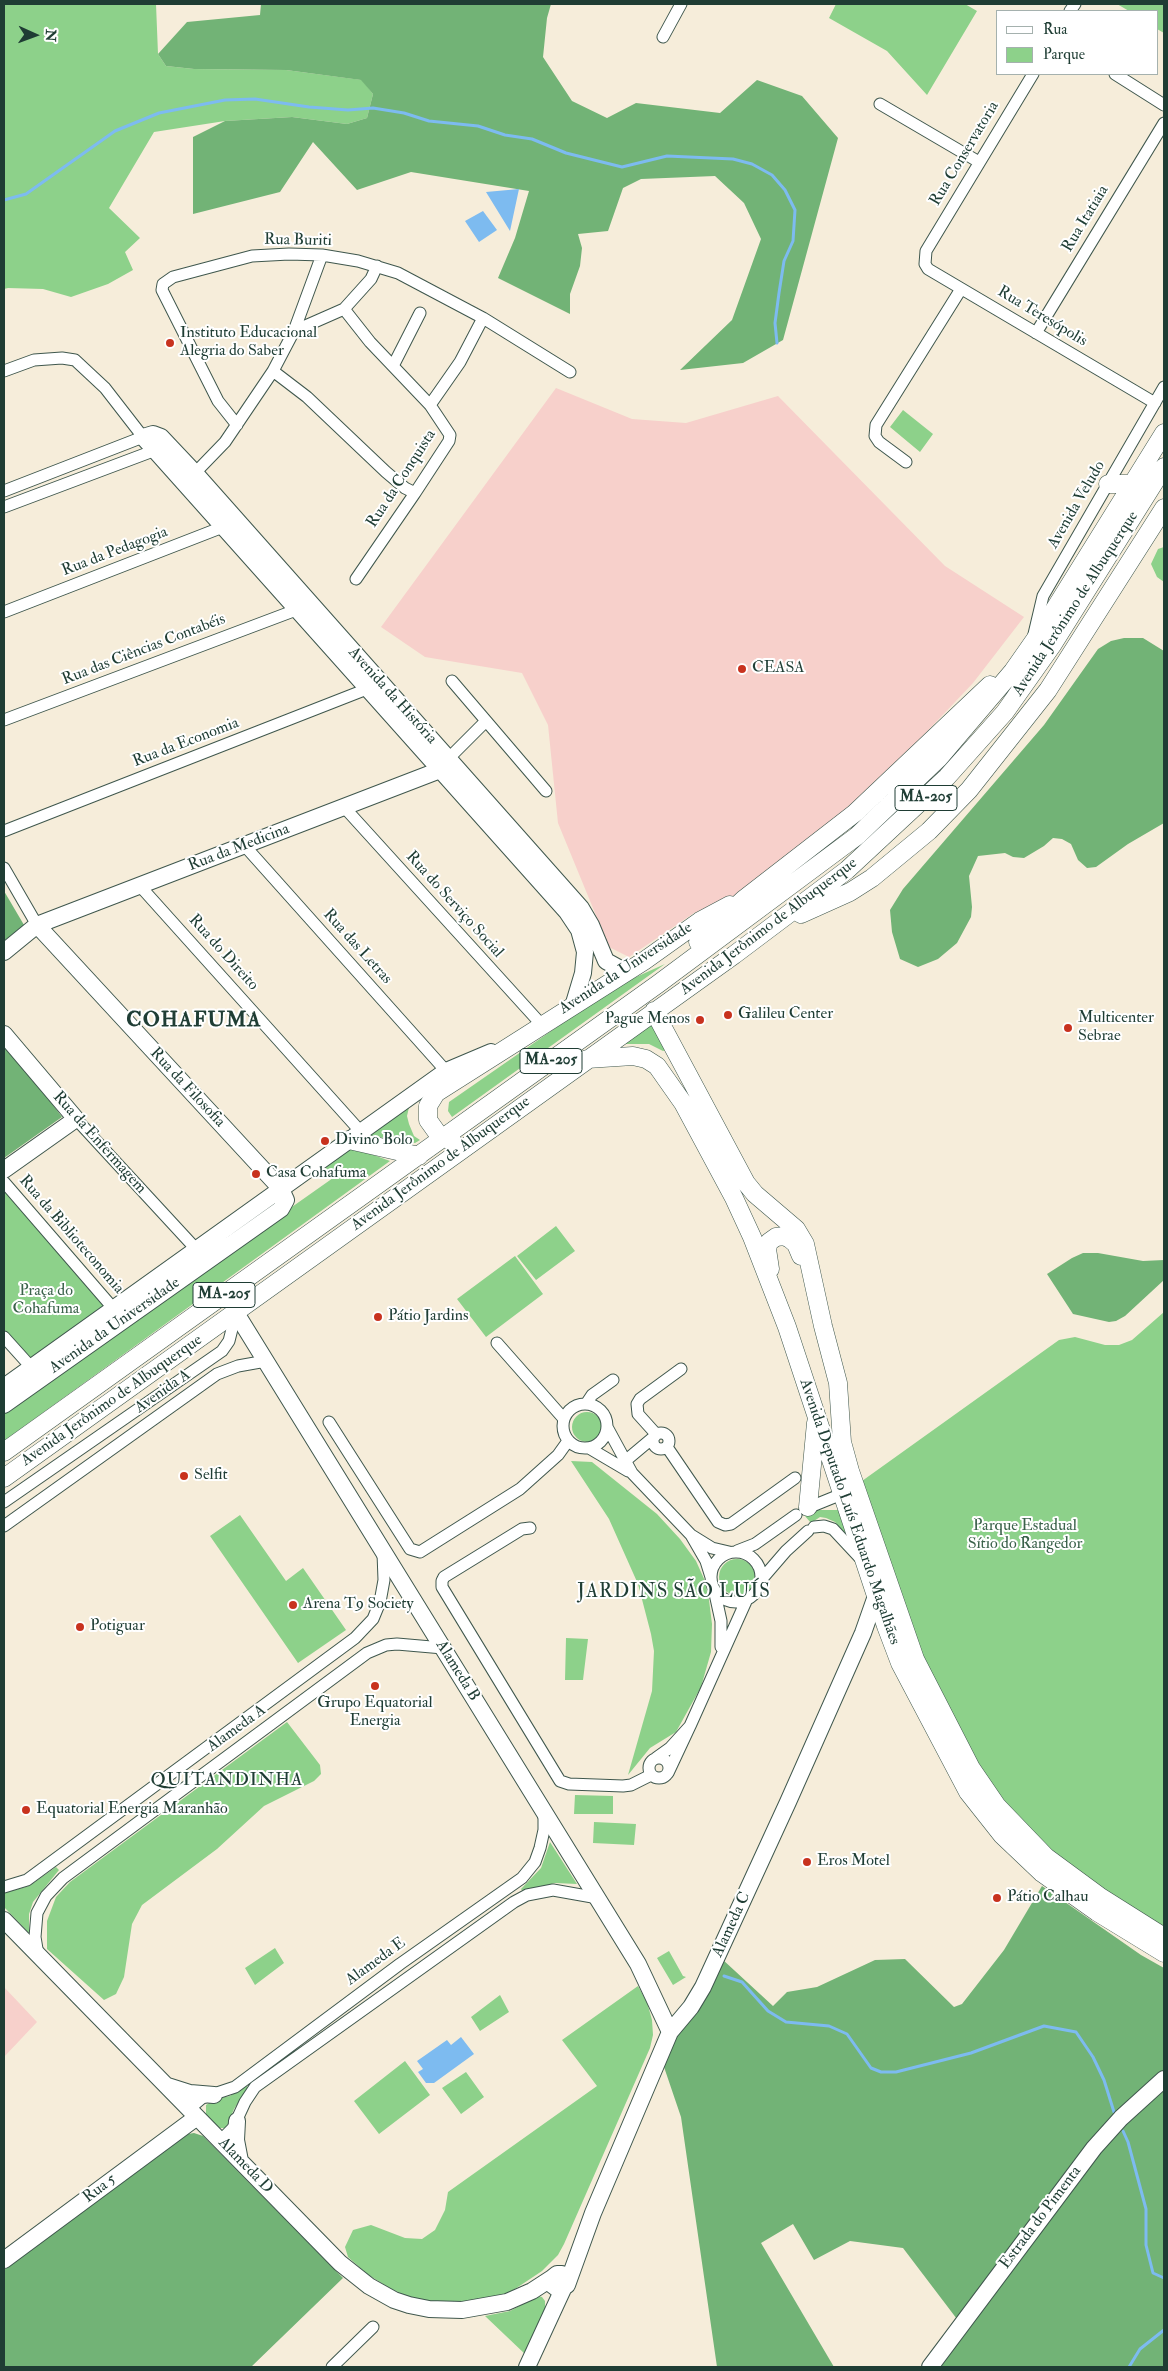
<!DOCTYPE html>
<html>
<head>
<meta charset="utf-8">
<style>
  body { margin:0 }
  #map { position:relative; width:1168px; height:2371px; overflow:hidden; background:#f6edda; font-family:"IM FELL Double Pica",serif }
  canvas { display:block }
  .frame { position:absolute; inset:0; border:5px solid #1f3d34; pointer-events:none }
  .legend { position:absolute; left:996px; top:10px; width:162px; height:65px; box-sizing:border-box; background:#fff; border:1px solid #a5b1ae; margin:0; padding:6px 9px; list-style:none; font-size:15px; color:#1f3d34 }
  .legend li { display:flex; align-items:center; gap:10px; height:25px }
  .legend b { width:25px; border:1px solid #a5b1ae }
  .north { position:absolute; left:10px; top:10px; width:50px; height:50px; -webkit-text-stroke:4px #fff; paint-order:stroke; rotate:92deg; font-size:14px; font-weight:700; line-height:20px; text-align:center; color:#1f3d34 }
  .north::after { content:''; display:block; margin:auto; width:18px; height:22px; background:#1f3d34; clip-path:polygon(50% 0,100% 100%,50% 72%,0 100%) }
</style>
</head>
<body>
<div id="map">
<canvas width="1168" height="2371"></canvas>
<div class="frame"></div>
<ul class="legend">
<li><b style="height:6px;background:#fff"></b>Rua</li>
<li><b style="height:14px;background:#8dd18a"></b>Parque</li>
</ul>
<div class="north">N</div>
</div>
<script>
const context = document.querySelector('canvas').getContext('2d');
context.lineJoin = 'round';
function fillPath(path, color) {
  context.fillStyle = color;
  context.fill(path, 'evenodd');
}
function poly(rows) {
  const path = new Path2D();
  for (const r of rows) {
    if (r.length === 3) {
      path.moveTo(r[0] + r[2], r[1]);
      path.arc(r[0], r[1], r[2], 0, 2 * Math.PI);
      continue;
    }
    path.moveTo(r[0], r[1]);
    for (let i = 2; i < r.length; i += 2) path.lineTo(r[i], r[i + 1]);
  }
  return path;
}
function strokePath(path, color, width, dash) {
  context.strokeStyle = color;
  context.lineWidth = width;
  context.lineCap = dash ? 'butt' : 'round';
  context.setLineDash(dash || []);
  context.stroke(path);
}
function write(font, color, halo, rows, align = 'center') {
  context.font = font + ' "IM FELL Double Pica",serif';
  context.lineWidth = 4;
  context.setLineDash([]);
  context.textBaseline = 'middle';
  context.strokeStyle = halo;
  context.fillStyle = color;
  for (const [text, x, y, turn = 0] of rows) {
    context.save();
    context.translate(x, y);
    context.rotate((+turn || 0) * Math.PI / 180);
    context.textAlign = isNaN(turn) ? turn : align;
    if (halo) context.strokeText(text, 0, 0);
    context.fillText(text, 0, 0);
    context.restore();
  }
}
const built = poly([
  [556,388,632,419,686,423,778,396,945,566,1024,617,973,683,865,797,739,896,694,913,629,957,609,947,558,823,548,725,522,673,425,657,381,627],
  [4,1987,37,2022,4,2057]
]);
const green = poly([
  [4,4,156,4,158,54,166,66,194,69,286,70,362,80,373,94,367,118,347,124,292,117,225,121,154,132,109,208,140,238,125,252,133,270,108,284,71,297,43,289,8,288,4,289],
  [836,4,965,4,977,11,927,95,887,51,829,18],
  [1117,4,1164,4,1164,33,1157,29,1157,11,1129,11],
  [903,410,933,434,920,452,890,427],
  [1164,547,1164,582,1157,577,1151,564,1158,549],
  [665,964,452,1117,448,1111,449,1102,616,986],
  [651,1023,666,1050,663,1051,649,1044,625,1044,624,1043],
  [410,1103,407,1116,409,1124,414,1136,420,1140,415,1143,366,1135],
  [349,1146,390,1161,4,1441,4,1410,333,1178,323,1164],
  [4,1184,109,1309,25,1369,4,1343],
  [556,1226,575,1251,536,1280,517,1256],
  [515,1256,543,1294,486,1337,457,1299],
  [1164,1312,1164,1930,1044,1848,987,1782,912,1637,862,1481,1059,1340,1075,1337,1105,1345,1119,1345,1132,1340],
  [587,1427,15],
  [571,1461,592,1462,657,1514,680,1539,696,1561,705,1581,709,1600,712,1624,711,1652,701,1687,676,1732,650,1748,628,1775,652,1691,654,1651,651,1634,638,1584,609,1519],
  [813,1510,840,1510,851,1541,835,1522,826,1518,820,1517,811,1523,804,1515],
  [240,1515,286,1581,303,1568,346,1630,298,1663,210,1536],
  [737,1577,18],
  [566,1638,588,1639,583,1680,565,1680],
  [287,1722,320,1765,321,1774,314,1781,264,1806,217,1849,142,1905,132,1924,124,1977,116,1994,104,2000,47,1949,47,1921,56,1897,70,1882],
  [575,1795,613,1796,613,1814,574,1814],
  [594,1822,636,1824,634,1845,593,1843],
  [550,1842,577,1884,555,1883,523,1892,521,1889,541,1868],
  [56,1867,59,1870,33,1902,29,1914,29,1933,4,1907,4,1893,29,1886],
  [275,1948,284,1963,255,1985,245,1968],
  [669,1951,683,1976,686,1977,673,1985,657,1958],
  [638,1986,647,2002,652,2020,653,2035,650,2048,564,2244,558,2255,542,2271,512,2291,488,2300,440,2303,412,2298,391,2289,367,2274,348,2257,345,2247,353,2230,371,2225,405,2238,422,2239,435,2230,445,2210,448,2192,597,2086,562,2040],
  [500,1995,509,2012,480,2031,471,2017],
  [405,2061,430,2095,379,2134,354,2101],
  [466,2072,484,2097,461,2114,442,2088],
  [245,2085,248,2087,234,2109,227,2126,225,2128,218,2128,206,2115,206,2105,215,2099,230,2096],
  [538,2296,542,2297,545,2301,545,2310,526,2355,485,2316,510,2311]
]);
const forest = poly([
  [261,4,551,4,547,18,543,57,572,101,607,118,636,103,720,113,757,80,802,96,838,138,783,340,743,363,680,370,732,320,761,239,744,203,715,176,641,179,623,188,608,231,578,234,582,248,580,266,570,294,570,314,498,278,515,238,529,191,411,172,357,190,313,142,280,192,193,214,193,137,225,121,292,117,347,124,367,118,373,94,361,80,286,70,194,69,166,66,158,54,187,22,260,15],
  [1124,638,1143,638,1164,651,1164,823,1128,844,1096,867,1087,868,1078,860,1071,844,1062,839,1053,838,1044,846,1024,858,1013,857,1005,853,978,856,969,876,972,907,971,917,957,943,938,959,918,967,900,959,892,932,890,910,903,889,1044,725,1098,649,1111,641],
  [4,891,24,925,4,941],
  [4,1040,62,1117,4,1158],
  [1083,1253,1098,1253,1143,1261,1164,1260,1164,1280,1125,1316,1116,1321,1109,1322,1073,1314,1047,1274,1072,1258],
  [1042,1886,1141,1955,1164,1968,1164,2367,933,2367,963,2327,903,2248,850,2241,814,2260,793,2224,761,2243,834,2367,717,2367,681,2117,664,2067,677,2032,722,1959,773,2006,787,1992,817,1987,875,1960,905,1959,954,2007,962,2004,1004,1950],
  [194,2133,203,2136,343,2278,251,2367,4,2367,4,2270,188,2134]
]);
const water = poly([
  [519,189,510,231,486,192],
  [483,211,497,230,479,242,465,221],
  [461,2037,474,2054,434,2083,426,2083,418,2072,423,2069,417,2061,447,2040,451,2045]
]);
const stream = poly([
  [4,200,26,194,115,131,159,113,225,100,255,99,309,107,348,110,373,108,404,113,429,121,478,126,505,135,532,139,566,153,622,167,667,156,733,159,752,164,772,175,785,190,795,210,793,241,784,261,779,293,775,323,777,343],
  [724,1976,742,1982,768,2011,786,2022,829,2026,847,2034,871,2068,881,2072,896,2072,971,2053,1044,2026,1076,2032,1093,2057,1104,2080,1114,2112],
  [1123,2131,1128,2142,1146,2209,1146,2245,1153,2273,1164,2278],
  [1129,2367,1140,2349,1164,2330]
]);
const street = poly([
  [1070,11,1075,4],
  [663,37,681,4],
  [1033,74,926,251,925,264,928,269,1155,403],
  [1115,74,1164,105],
  [880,104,979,162],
  [344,309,370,342,430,405,450,435,449,441,415,493,356,579],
  [294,331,344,309,371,279,377,266],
  [1036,333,1164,123],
  [393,366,420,313],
  [4,371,34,360,62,358,75,360,105,388,143,437,4,491],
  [273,371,307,397,386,472,405,488,415,493],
  [430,405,460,362,483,318],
  [237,425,218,401,162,290,163,284,173,277,252,256,289,254,322,255,358,261,398,273,483,318,570,372],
  [906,462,879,442,875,436,876,425,961,289],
  [195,473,225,442,273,371,294,331,322,255],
  [4,507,153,451],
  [4,612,228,525],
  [1034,634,1043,596,1164,387],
  [452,681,546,791],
  [4,720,296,610],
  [449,758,486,721],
  [344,807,541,1024],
  [4,831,367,689,373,685],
  [244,845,446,1071],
  [4,868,37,925],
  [140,886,361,1132],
  [76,1119,196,1249],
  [4,1182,113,1308],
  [4,1337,31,1367],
  [497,1343,564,1419],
  [586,1404,592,1395,613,1380],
  [585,1426,22],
  [329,1422,410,1549,420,1552,520,1489,558,1455,568,1441],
  [607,1427,632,1473,691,1535],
  [661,1441,8],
  [656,1434,638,1414,637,1404,640,1399,681,1369],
  [667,1447,718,1522,725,1525,731,1524,795,1478],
  [589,1448,628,1471],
  [624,1462,655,1436],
  [4,1502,222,1351,229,1341,236,1313],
  [805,1509,842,1494],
  [4,1526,217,1374,238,1366,266,1361],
  [814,1527,824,1526,833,1529,861,1559],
  [530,1528,522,1529,444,1577,442,1581,442,1587,560,1781,569,1784,623,1786,631,1785,651,1775],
  [737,1551,755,1544,796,1515],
  [736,1577,25],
  [711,1577,706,1561,691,1535,712,1548,729,1552],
  [761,1580,786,1551,808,1531],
  [714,1589,721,1621,721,1647],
  [690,1726,747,1599],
  [659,1768,10],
  [656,1758,670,1748,690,1726,668,1773],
  [4,1887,27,1880,355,1638,373,1619,380,1602,384,1580,383,1553],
  [38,1955,35,1937,37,1913,46,1896,63,1878,367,1653,386,1645,397,1644,443,1648],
  [189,2109,202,2098,235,2087,400,1964,522,1878,535,1862,540,1848,544,1830,544,1813],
  [220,2141,233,2128,245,2102,255,2087,514,1902,527,1895,553,1890,598,1898],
  [332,2367,373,2327]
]);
const secondary = poly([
  [4,952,37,925,440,770],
  [574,1003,583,973,585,952,579,930,567,912,143,437,153,434,161,437,195,473,581,908,591,925,606,961,626,972],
  [4,1034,76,1119,4,1170],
  [236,1313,638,1964,670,2032],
  [4,1387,446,1071,491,1052],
  [4,1405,281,1209,286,1200,281,1189,37,925],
  [4,1920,340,2263,369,2286,394,2300,409,2305,429,2309,462,2310,507,2302,532,2291,552,2278],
  [168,2086,190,2093,214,2095],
  [237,2121,236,2140,240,2161],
  [4,2260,197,2117],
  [567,2280,562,2274,557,2274,552,2278,551,2284,559,2290,567,2285,593,2213,670,2032,691,2007,703,1987,788,1802,863,1633,876,1596],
  [527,2367,563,2289],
  [930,2367,1094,2148,1121,2118,1164,2079]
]);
const primary = poly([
  [1108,484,1133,484],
  [801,914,850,892,872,878,929,831,969,790,1048,690,1164,508],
  [698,942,744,899,855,813,990,685],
  [654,1011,746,1183,755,1194,796,1229,805,1244,823,1326,838,1383,842,1442,850,1471,915,1659,971,1768,997,1806,1046,1857,1099,1896,1164,1937],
  [587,1059,633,1056,646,1059,657,1066,683,1103,734,1198,752,1237,787,1327,886,1626,900,1663,968,1792,1002,1835,1042,1873,1097,1912,1164,1953],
  [349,1140,419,1156],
  [453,1142,438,1134,428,1120,428,1106,436,1093,644,961,700,921,730,905],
  [770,1269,767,1249,769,1242,776,1237,784,1236,790,1239,796,1244,801,1256],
  [4,1452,658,984,857,836,939,758,1013,671,1041,631,1164,433],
  [4,1478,734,955,847,870,947,777,1005,712,1053,644,1164,467],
  [808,1507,816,1423]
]);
const markers = [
  [170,343,5,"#c8321e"],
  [742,669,5,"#c8321e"],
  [728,1015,5,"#c8321e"],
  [700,1020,5,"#c8321e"],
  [1068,1028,5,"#c8321e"],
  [325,1141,5,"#c8321e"],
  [256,1174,5,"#c8321e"],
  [378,1317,5,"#c8321e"],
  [184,1476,5,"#c8321e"],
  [293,1605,5,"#c8321e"],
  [80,1627,5,"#c8321e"],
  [375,1686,5,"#c8321e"],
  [26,1810,5,"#c8321e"],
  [807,1862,5,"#c8321e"],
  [997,1898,5,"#c8321e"]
];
const shields = [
  [926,798,62],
  [551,1061,62],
  [224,1295,62]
];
const shieldNames = [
  ["MA-205",926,798],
  ["MA-205",551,1061],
  ["MA-205",224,1295]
];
const streetNames = [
  ["Rua Conservatoria",965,154,-59],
  ["Rua Itatiaia",1086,219,-59],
  ["Rua Buriti",298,241,1],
  ["Rua Teresópolis",1042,317,31],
  ["Rua da Conquista",402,479,-57],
  ["Avenida Veludo",1077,505,-60],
  ["Rua da Pedagogia",115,552,-21],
  ["Avenida Jerônimo de Albuquerque",1076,604,-57],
  ["Rua das Ciências Contabéis",144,650,-21],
  ["Avenida da História",392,696,48],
  ["Rua da Economia",186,743,-21],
  ["Rua da Medicina",239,848,-21],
  ["Rua do Serviço Social",454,905,48],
  ["Avenida Jerônimo de Albuquerque",769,927,-37],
  ["Rua das Letras",357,947,48],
  ["Rua do Direito",223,953,48],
  ["Avenida da Universidade",626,969,-33],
  ["Rua da Filosofia",187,1088,47],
  ["Rua da Enfermagem",99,1143,48],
  ["Avenida Jerônimo de Albuquerque",441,1164,-36],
  ["Rua da Biblioteconomia",71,1235,49],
  ["Avenida da Universidade",115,1326,-35],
  ["Avenida A",163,1392,-35],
  ["Avenida Jerônimo de Albuquerque",112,1401,-35],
  ["Avenida Deputado Luís Eduardo Magalhães",849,1512,71],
  ["Alameda B",457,1671,58],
  ["Alameda A",237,1729,-36],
  ["Alameda C",732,1925,-65],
  ["Alameda E",376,1962,-36],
  ["Alameda D",245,2166,46],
  ["Rua 5",100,2189,-37],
  ["Estrada do Pimenta",1041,2218,-53]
];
const poiNames = [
  ["Instituto Educacional",180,334],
  ["Alegria do Saber",180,352],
  ["CEASA",752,669],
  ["Galileu Center",738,1015],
  ["Multicenter",1078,1019],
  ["Sebrae",1078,1037],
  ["Pague Menos",690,1020,"right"],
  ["Divino Bolo",335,1141],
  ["Casa Cohafuma",266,1174],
  ["Pátio Jardins",388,1317],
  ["Selfit",194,1476],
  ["Arena T9 Society",303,1605],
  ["Potiguar",90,1627],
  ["Grupo Equatorial",375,1704,"center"],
  ["Energia",375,1722,"center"],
  ["Equatorial Energia Maranhão",36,1810],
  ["Eros Motel",817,1862],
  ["Pátio Calhau",1007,1898]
];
const parkNames = [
  ["Praça do",46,1292],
  ["Cohafuma",46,1310],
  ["Parque Estadual",1025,1527],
  ["Sítio do Rangedor",1025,1545]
];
const neighbourhoodNames = [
  ["QUITANDINHA",227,1781]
];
const quarterNames = [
  ["JARDINS SÃO LUÍS",674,1593]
];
const districtNames = [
  ["COHAFUMA",194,1021]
];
fillPath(built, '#f7d0cb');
fillPath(green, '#8dd18a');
fillPath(forest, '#72b376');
fillPath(water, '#7dbbf0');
strokePath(stream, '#7dbbf0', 3);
strokePath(street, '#3f574d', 13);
strokePath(secondary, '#3f574d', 18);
strokePath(primary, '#3f574d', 19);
strokePath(street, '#fff', 11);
strokePath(secondary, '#fff', 16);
strokePath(primary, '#fff', 18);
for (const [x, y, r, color] of markers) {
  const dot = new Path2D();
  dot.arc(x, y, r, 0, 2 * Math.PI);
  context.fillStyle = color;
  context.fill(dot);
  strokePath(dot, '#fff', 2);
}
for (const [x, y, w] of shields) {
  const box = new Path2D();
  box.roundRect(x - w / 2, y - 12.5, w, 25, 4);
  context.fillStyle = '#fff';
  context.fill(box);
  strokePath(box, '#1f3d34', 1);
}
write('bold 15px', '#1f3d34', null, shieldNames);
write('16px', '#1f3d34', '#fff', streetNames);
write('16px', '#1f3d34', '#fff', poiNames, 'left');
write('16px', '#3a624a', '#fff', parkNames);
context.letterSpacing = '1px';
write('18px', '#1f3d34', '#fff', neighbourhoodNames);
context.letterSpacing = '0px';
context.letterSpacing = '1px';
write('19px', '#1f3d34', '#fff', quarterNames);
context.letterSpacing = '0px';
context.letterSpacing = '1px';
write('bold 21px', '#1f3d34', '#fff', districtNames);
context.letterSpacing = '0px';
</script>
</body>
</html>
